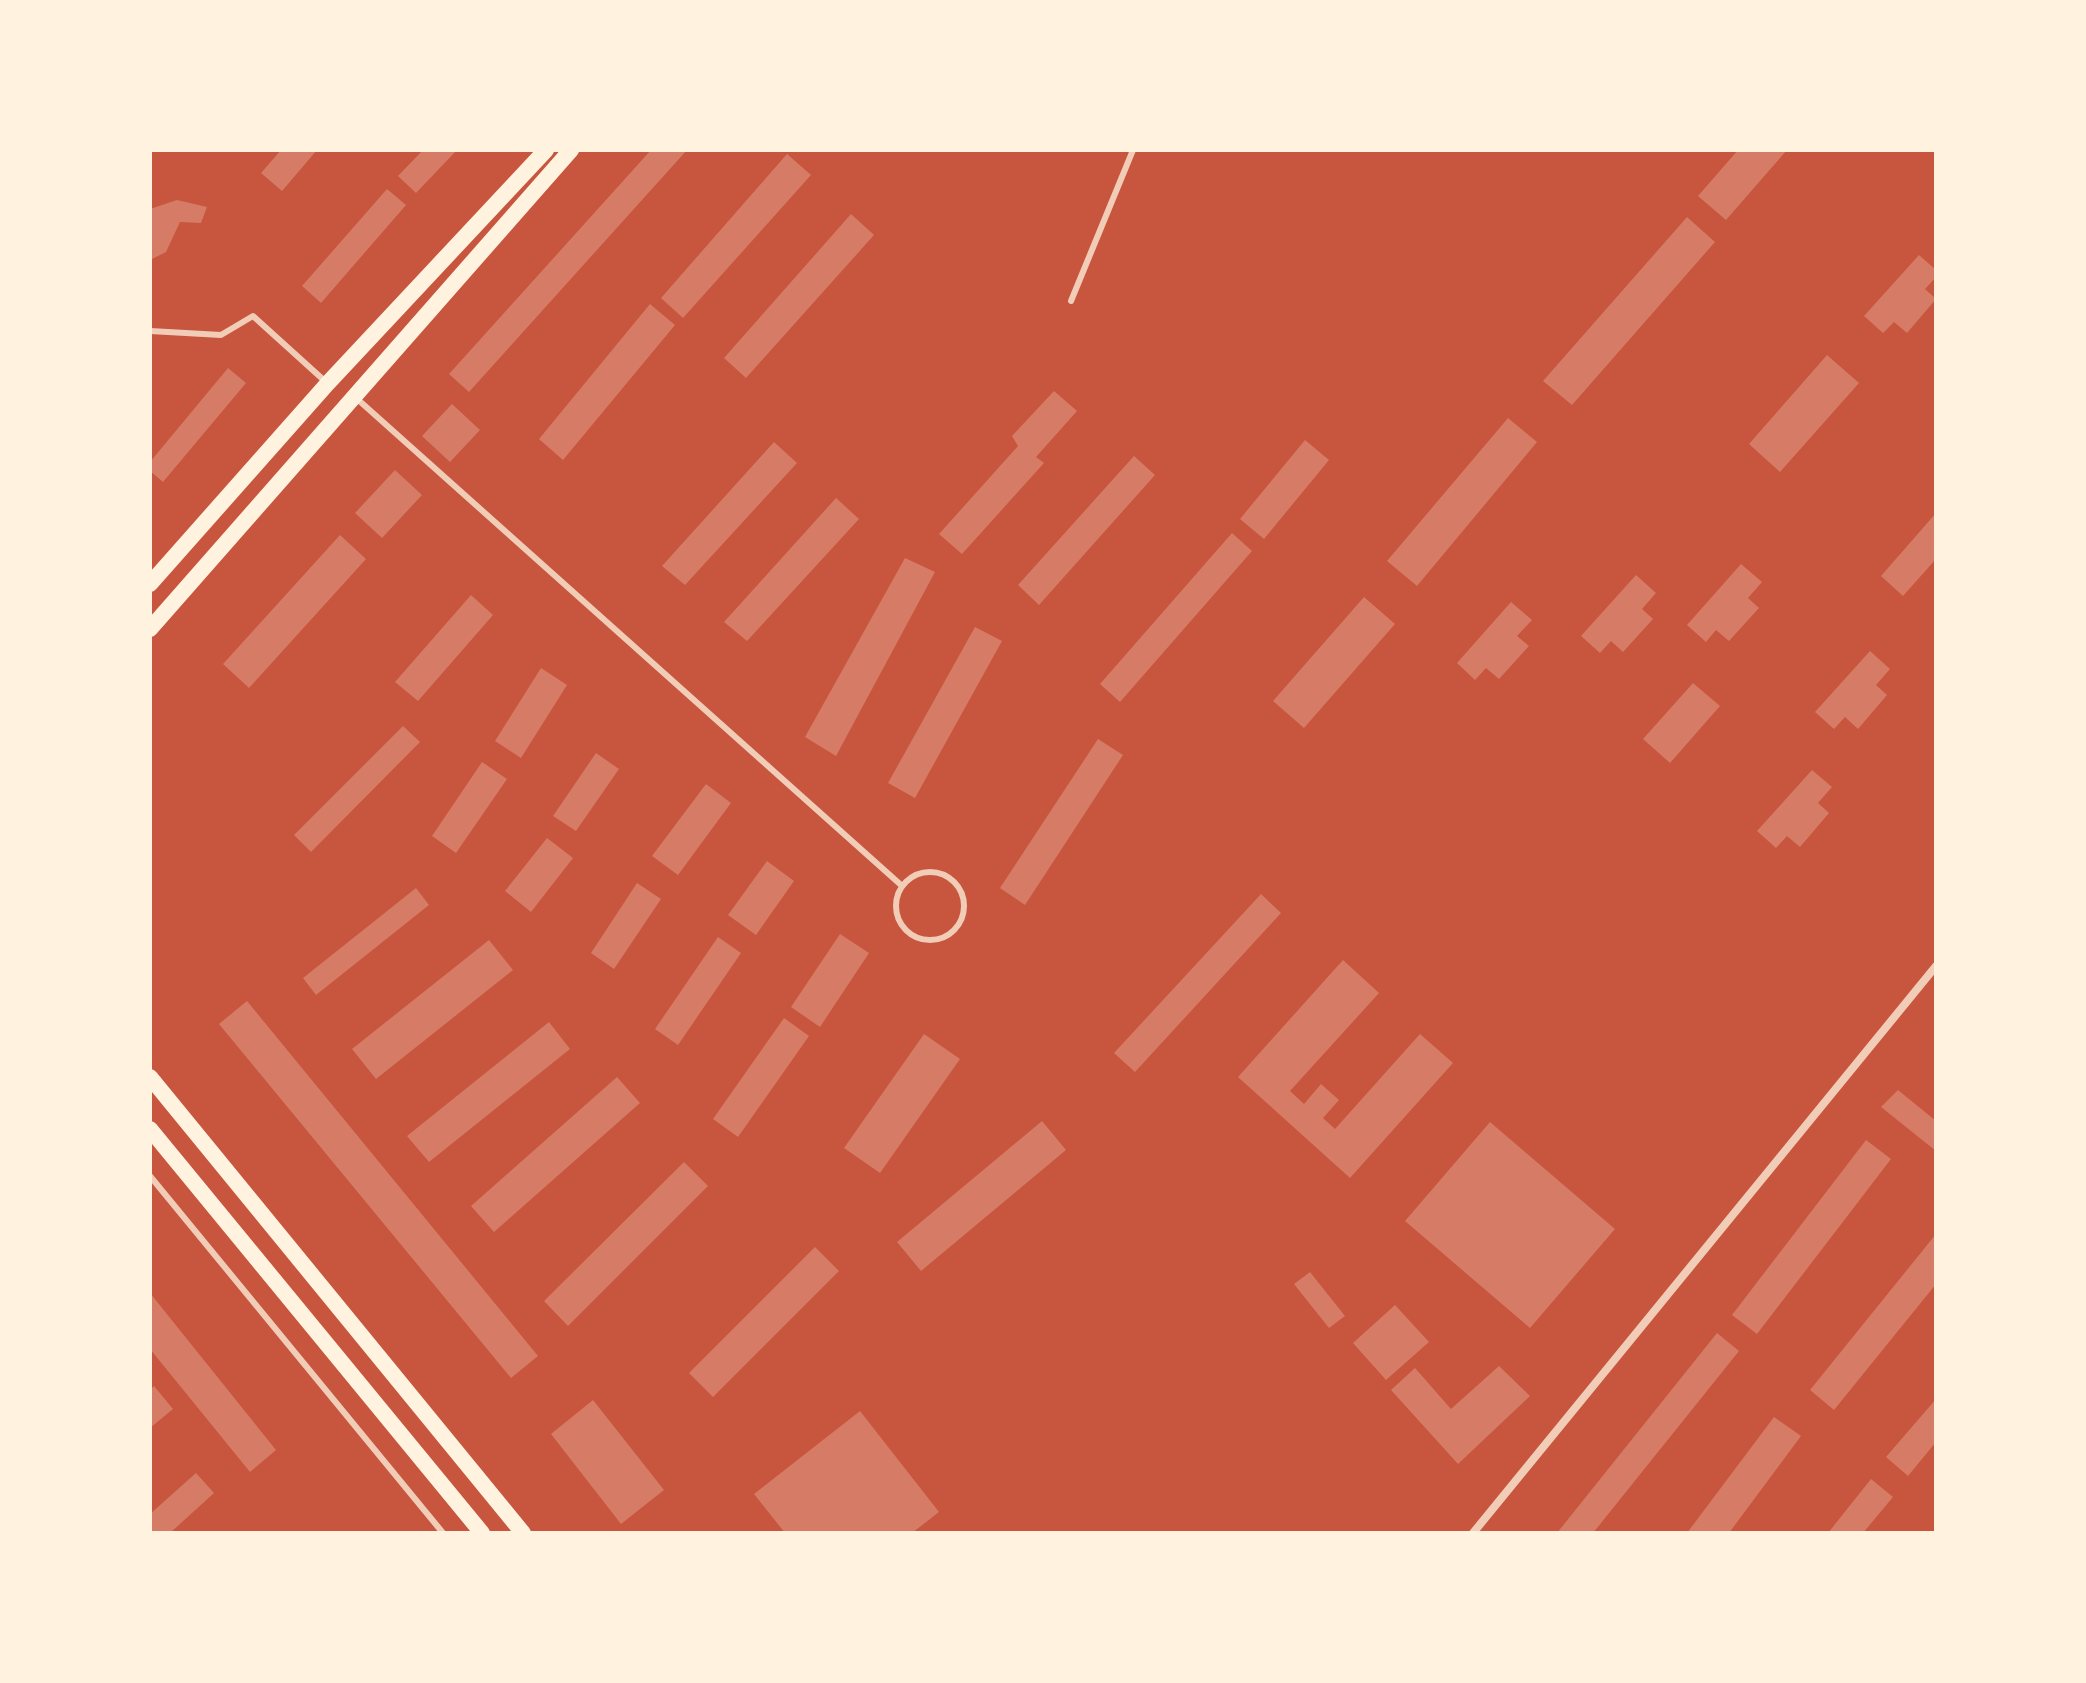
<!DOCTYPE html>
<html>
<head>
<meta charset="utf-8">
<style>
  body { margin:0 }
  #map { position:relative; width:2086px; height:1683px; overflow:hidden; background:#c8553d; font-family:Roboto,sans-serif }
  canvas { display:block }
  .frame { position:absolute; inset:0; border:152px solid #fff3e0; pointer-events:none }
</style>
</head>
<body>
<div id="map">
<canvas width="2086" height="1683"></canvas>
<div class="frame"></div>
</div>
<script>
const context = document.querySelector('canvas').getContext('2d');
context.lineJoin = 'round';
function fillPath(path, color) {
  context.fillStyle = color;
  context.fill(path, 'evenodd');
}
function poly(rows) {
  const path = new Path2D();
  for (const r of rows) {
    if (r.length === 3) {
      path.moveTo(r[0] + r[2], r[1]);
      path.arc(r[0], r[1], r[2], 0, 2 * Math.PI);
      continue;
    }
    path.moveTo(r[0], r[1]);
    for (let i = 2; i < r.length; i += 2) path.lineTo(r[i], r[i + 1]);
  }
  return path;
}
function strokePath(path, color, width, dash) {
  context.strokeStyle = color;
  context.lineWidth = width;
  context.lineCap = dash ? 'butt' : 'round';
  context.setLineDash(dash || []);
  context.stroke(path);
}
const building = poly([
  [281,150,317,150,282,191,261,173],
  [423,150,457,150,416,193,398,176],
  [651,150,687,150,469,392,449,374],
  [1738,150,1787,150,1726,220,1698,196],
  [787,154,811,175,683,318,661,298],
  [387,189,406,205,321,303,302,286],
  [177,200,207,207,201,223,180,222,166,252,150,260,150,209],
  [851,214,874,235,746,378,724,358],
  [1687,217,1715,242,1572,405,1543,381],
  [1919,255,1936,270,1936,277,1925,289,1936,299,1907,333,1894,322,1883,333,1864,316],
  [650,304,675,325,563,460,539,439],
  [1827,355,1859,383,1780,472,1749,444],
  [228,368,246,383,163,482,150,471,150,462],
  [1054,391,1077,411,1036,457,1044,463,962,554,939,534,1018,446,1012,436],
  [452,404,480,430,450,462,422,436],
  [1508,418,1537,442,1417,586,1387,561],
  [1305,440,1329,460,1264,539,1240,519],
  [774,442,797,463,685,585,662,566],
  [1134,456,1155,475,1039,605,1018,585],
  [395,470,422,495,382,538,355,513],
  [836,498,859,519,747,641,724,622],
  [1936,513,1936,559,1903,596,1881,576],
  [1232,533,1252,551,1120,702,1100,684],
  [340,535,366,559,249,688,223,664],
  [905,558,935,572,836,756,805,737],
  [1741,564,1762,582,1748,598,1759,608,1729,641,1716,630,1706,642,1687,625],
  [1636,575,1656,593,1642,609,1653,619,1623,652,1611,641,1600,653,1581,636],
  [471,595,493,615,418,701,395,682],
  [1364,597,1395,624,1304,728,1273,701],
  [1511,602,1532,620,1517,636,1529,646,1499,679,1486,668,1475,680,1457,663],
  [975,627,1002,641,915,798,888,783],
  [1870,651,1890,669,1876,685,1887,695,1858,729,1845,717,1834,729,1815,712],
  [541,668,567,685,521,758,495,741],
  [1693,683,1720,706,1670,763,1643,739],
  [403,726,420,742,311,852,294,835],
  [1098,739,1123,755,1025,905,1000,888],
  [596,753,619,769,576,831,553,816],
  [482,762,507,779,456,853,432,836],
  [1812,770,1832,787,1818,803,1829,813,1800,847,1787,836,1776,848,1757,831],
  [706,784,731,803,678,875,652,856],
  [547,838,573,858,531,912,505,891],
  [767,861,794,881,756,935,728,915],
  [637,883,661,899,614,969,591,953],
  [416,888,429,905,316,995,303,978],
  [1261,894,1281,913,1135,1072,1114,1053],
  [840,934,869,953,820,1027,791,1007],
  [718,937,741,953,678,1045,655,1029],
  [489,940,513,970,376,1079,352,1049],
  [1343,960,1379,993,1290,1091,1304,1104,1321,1084,1339,1100,1323,1118,1335,1129,1420,1034,1453,1063,1350,1178,1238,1077],
  [247,1001,538,1356,511,1378,219,1024],
  [784,1018,809,1036,738,1137,713,1119],
  [549,1022,570,1049,429,1162,407,1136],
  [924,1034,960,1059,880,1173,844,1148],
  [617,1077,640,1103,494,1232,471,1206],
  [1898,1090,1936,1121,1936,1151,1881,1107],
  [1042,1121,1066,1150,921,1271,897,1242],
  [1490,1122,1615,1229,1530,1328,1405,1221],
  [1866,1140,1891,1159,1757,1334,1732,1315],
  [684,1162,708,1186,568,1326,544,1301],
  [1936,1234,1936,1284,1834,1410,1810,1390],
  [815,1247,839,1271,713,1397,689,1373],
  [1310,1272,1345,1316,1329,1328,1294,1284],
  [150,1293,276,1450,250,1472,150,1349],
  [1395,1305,1429,1342,1386,1380,1353,1343],
  [1717,1333,1739,1351,1593,1533,1557,1533],
  [1499,1366,1530,1396,1458,1464,1391,1390,1415,1368,1451,1409],
  [154,1386,173,1409,150,1428,150,1390],
  [1936,1399,1936,1442,1908,1476,1886,1457],
  [593,1400,664,1490,621,1524,551,1434],
  [860,1411,939,1512,912,1533,785,1533,754,1494],
  [1774,1417,1801,1436,1729,1533,1687,1533],
  [196,1473,214,1493,170,1533,150,1533,150,1514],
  [1871,1479,1893,1497,1863,1533,1828,1533]
]);
const service = poly([
  [1071,301,1133,150],
  [150,331,221,335,253,316,327,383],
  [355,397,901,885],
  [930,906,34],
  [150,1176,443,1533]
]);
const minor = poly([
  [1473,1533,1936,966]
]);
const secondary = poly([
  [150,584,328,383,546,150],
  [150,629,571,150],
  [150,1077,523,1533],
  [150,1129,482,1533]
]);
fillPath(building, '#d67c66');
strokePath(service, '#f1ccb7', 6);
strokePath(minor, '#f1ccb7', 8);
strokePath(secondary, '#fff3e0', 16);
</script>
</body>
</html>
